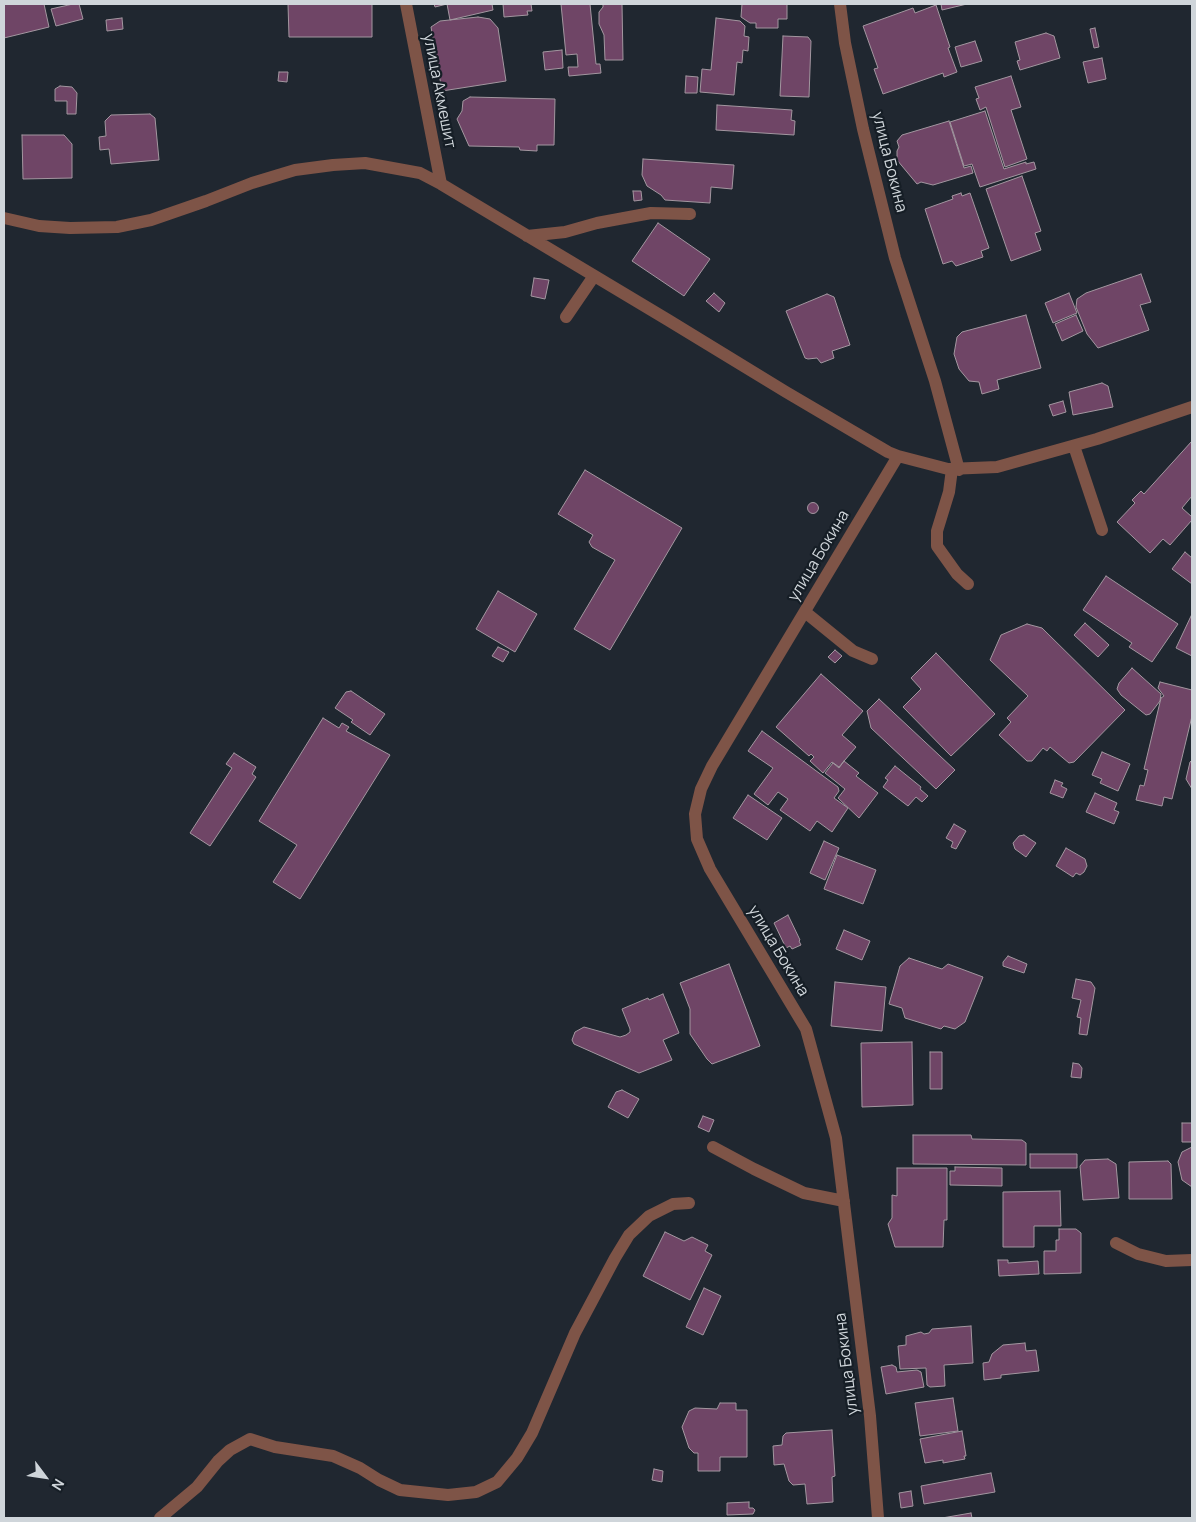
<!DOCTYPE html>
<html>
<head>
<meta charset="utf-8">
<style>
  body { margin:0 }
  #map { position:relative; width:1196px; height:1522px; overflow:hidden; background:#202730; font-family:Manrope,sans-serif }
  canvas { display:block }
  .frame { position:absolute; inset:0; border:5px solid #cfd5da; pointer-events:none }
  .north { position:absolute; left:20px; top:1452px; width:50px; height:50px; -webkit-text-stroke:4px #161e26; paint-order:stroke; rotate:121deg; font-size:14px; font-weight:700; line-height:20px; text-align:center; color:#cfd5da }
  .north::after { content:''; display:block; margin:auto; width:18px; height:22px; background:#cfd5da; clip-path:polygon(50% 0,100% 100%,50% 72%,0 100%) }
</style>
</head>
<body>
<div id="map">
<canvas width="1196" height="1522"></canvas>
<div class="frame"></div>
<div class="north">N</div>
</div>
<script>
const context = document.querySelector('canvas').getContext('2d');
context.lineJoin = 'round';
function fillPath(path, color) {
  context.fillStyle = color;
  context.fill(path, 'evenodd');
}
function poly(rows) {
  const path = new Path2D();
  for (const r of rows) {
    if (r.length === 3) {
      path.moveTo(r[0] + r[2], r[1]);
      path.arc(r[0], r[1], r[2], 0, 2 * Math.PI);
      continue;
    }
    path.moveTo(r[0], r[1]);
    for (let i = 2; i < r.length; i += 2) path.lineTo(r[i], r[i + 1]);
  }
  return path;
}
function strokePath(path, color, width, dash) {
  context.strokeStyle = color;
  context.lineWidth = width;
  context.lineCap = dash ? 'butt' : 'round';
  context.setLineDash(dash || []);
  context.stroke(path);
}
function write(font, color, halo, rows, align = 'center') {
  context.font = font + ' Manrope,sans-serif';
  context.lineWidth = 4.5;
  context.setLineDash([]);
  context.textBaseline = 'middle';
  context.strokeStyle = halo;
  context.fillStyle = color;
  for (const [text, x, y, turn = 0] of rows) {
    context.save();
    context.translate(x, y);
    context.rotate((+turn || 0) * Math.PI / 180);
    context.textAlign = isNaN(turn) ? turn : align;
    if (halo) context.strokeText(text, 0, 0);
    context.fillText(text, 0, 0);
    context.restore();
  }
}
const building = poly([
  [4,4,44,4,49,27,4,38,4,4],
  [73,4,79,4,83,19,56,26,51,9,73,4],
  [288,4,372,4,372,37,289,37,288,4],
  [434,4,492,4,493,10,450,20,447,4,435,7,434,4],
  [503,4,531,4,532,11,527,11,528,15,504,17,503,4],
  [561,4,590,4,596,64,600,64,601,73,569,76,568,67,578,67,577,54,566,55,561,4],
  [603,4,622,4,623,60,605,60,604,35,599,24,599,12,603,7,603,4],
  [742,4,787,4,787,19,778,19,778,28,756,28,756,23,750,23,741,17,742,4],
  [941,4,967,4,942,10,941,4],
  [936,5,950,47,948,48,957,72,944,77,943,73,883,94,874,69,878,68,863,26,913,8,915,13,936,5],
  [478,17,490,19,498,28,506,81,442,91,431,27,440,21,478,17],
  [122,18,123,29,107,31,106,20,122,18],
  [716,18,740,21,745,26,744,36,749,37,748,51,743,50,742,63,737,62,734,95,700,92,702,69,711,70,716,18],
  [1095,28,1099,47,1094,48,1090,29,1095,28],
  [1046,33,1054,36,1060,58,1020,70,1017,61,1020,60,1015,42,1046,33],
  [783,36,808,37,811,41,809,97,780,96,783,36],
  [975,41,982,61,961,67,955,47,975,41],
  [562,50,563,68,545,70,543,52,562,50],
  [1102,58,1106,79,1088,83,1083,62,1102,58],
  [279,72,288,72,287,82,278,81,279,72],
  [686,76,698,77,697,93,685,93,686,76],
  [1011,76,1021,107,1011,110,1027,159,1005,167,986,107,980,110,976,99,979,98,975,87,1011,76],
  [60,86,72,87,77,93,76,114,67,114,67,101,55,101,55,89,60,86],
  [470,97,555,99,554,145,537,145,537,151,520,150,519,147,469,146,457,119,462,111,463,101,470,97],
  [717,105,792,110,791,120,795,121,794,135,716,130,717,105],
  [985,111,1004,169,1026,162,1026,164,1034,162,1036,169,980,187,972,164,964,166,950,122,985,111],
  [150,114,155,118,159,160,111,164,109,149,100,150,99,137,106,136,105,121,111,115,150,114],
  [949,121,964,168,971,166,973,173,933,185,921,182,917,184,897,160,897,151,899,147,897,141,902,135,949,121],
  [22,135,64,135,72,144,72,178,23,179,22,135],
  [643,159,734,165,732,189,711,187,710,203,665,200,661,195,647,186,642,175,643,159],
  [1022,176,1041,231,1035,233,1041,250,1011,261,986,189,1022,176],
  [633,191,641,191,642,200,634,201,633,191],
  [961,193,962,196,970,193,989,248,981,251,983,257,956,266,952,261,943,264,925,209,953,199,952,196,961,193],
  [658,223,710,259,684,296,632,261,658,223],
  [1141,274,1151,302,1140,305,1149,330,1098,348,1087,334,1076,307,1077,299,1086,293,1141,274],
  [534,278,549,280,545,299,531,296,534,278],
  [714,293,725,303,719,312,706,301,714,293],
  [1069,293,1077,313,1053,323,1045,303,1069,293],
  [827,294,834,297,850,345,832,351,834,358,821,363,817,358,808,359,805,358,786,311,827,294],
  [1026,315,1041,368,997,380,999,389,982,394,979,382,969,381,959,369,954,354,957,337,962,332,1026,315],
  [1076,315,1083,331,1062,341,1055,324,1076,315],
  [1102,383,1108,386,1113,407,1073,415,1069,392,1102,383],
  [1063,401,1066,412,1053,416,1049,405,1063,401],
  [1192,441,1192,496,1182,508,1192,517,1192,520,1170,545,1163,539,1150,553,1117,522,1135,503,1132,500,1141,491,1144,494,1192,441],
  [585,470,682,528,610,650,574,629,615,560,592,547,589,542,593,535,558,514,585,470],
  [813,508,5.5],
  [1185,552,1192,558,1192,584,1172,569,1185,552],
  [1106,576,1178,624,1152,662,1129,647,1132,643,1083,610,1106,576],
  [498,591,537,614,515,652,476,629,498,591],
  [1192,614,1192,656,1176,648,1192,614],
  [1085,623,1109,645,1098,657,1074,635,1085,623],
  [1027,624,1042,628,1125,710,1074,762,1069,763,1050,747,1047,751,1043,748,1032,761,1027,761,999,735,1011,722,1007,718,1028,696,990,660,1001,635,1027,624],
  [498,647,509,652,503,662,492,656,498,647],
  [835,650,842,656,835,663,828,657,835,650],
  [936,653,995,714,951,756,903,707,921,689,911,678,936,653],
  [1132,668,1161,694,1160,701,1150,714,1146,715,1121,695,1117,689,1119,683,1132,668],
  [821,674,863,711,842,735,856,747,839,767,832,762,823,773,810,761,814,757,811,754,809,756,776,727,821,674],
  [1160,682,1192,690,1192,716,1172,799,1164,797,1162,806,1136,800,1140,785,1144,786,1148,770,1144,769,1161,698,1164,696,1158,688,1160,682],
  [351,691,385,714,370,735,351,722,353,720,335,708,346,692,351,691],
  [879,699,955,770,936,789,871,728,867,711,879,699],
  [323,718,339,728,342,723,349,727,346,731,390,755,300,899,273,882,297,845,259,821,323,718],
  [762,731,838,787,839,791,834,798,848,808,832,832,817,821,810,831,780,810,788,799,778,792,768,805,754,794,773,768,748,751,762,731],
  [1102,752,1130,764,1118,791,1100,783,1102,779,1092,775,1102,752],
  [234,753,256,767,252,774,256,777,210,846,190,833,232,768,226,764,234,753],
  [1192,760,1192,789,1186,779,1190,762,1192,760],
  [844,761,859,773,856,776,878,793,859,818,838,798,845,789,825,773,833,763,839,768,844,761],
  [895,766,921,787,920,789,928,796,922,802,916,797,908,806,883,787,888,780,885,778,895,766],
  [1055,780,1063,783,1061,786,1067,789,1063,798,1050,793,1055,780],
  [1095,793,1117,803,1114,810,1119,812,1114,824,1086,812,1095,793],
  [748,795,782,818,767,840,733,818,748,795],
  [954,824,966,831,956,849,951,847,953,842,946,838,954,824],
  [1024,835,1036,843,1026,857,1015,849,1013,843,1019,836,1024,835],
  [824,841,839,848,825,880,810,873,824,841],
  [1066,848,1085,859,1087,866,1084,872,1080,875,1076,873,1073,877,1056,866,1066,848],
  [837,855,876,870,863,904,824,889,837,855],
  [788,915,800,940,799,941,801,945,792,949,790,946,786,948,774,923,788,915],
  [844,930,870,941,862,960,836,949,844,930],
  [1008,956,1027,964,1024,973,1003,966,1003,962,1008,956],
  [909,958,942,969,948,964,983,977,965,1022,955,1029,944,1026,941,1029,905,1018,902,1008,889,1004,900,966,909,958],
  [729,964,760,1046,712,1064,707,1059,690,1034,690,1009,680,983,729,964],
  [1076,979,1091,982,1095,988,1087,1035,1079,1034,1081,1018,1077,1017,1081,1000,1072,998,1076,979],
  [835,982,886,987,882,1031,831,1026,835,982],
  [663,994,679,1033,663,1040,672,1060,639,1073,574,1044,572,1040,575,1032,584,1027,620,1037,626,1035,630,1032,630,1029,622,1009,648,998,649,1000,663,994],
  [912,1042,913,1105,862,1107,861,1043,912,1042],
  [930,1052,942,1052,942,1089,930,1089,930,1052],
  [1073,1063,1079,1064,1082,1068,1081,1078,1071,1077,1073,1063],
  [622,1090,639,1099,628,1118,608,1107,616,1092,622,1090],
  [703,1116,714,1120,709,1132,698,1127,703,1116],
  [1182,1123,1192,1123,1192,1142,1182,1142,1182,1123],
  [913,1135,971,1135,972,1139,1022,1140,1026,1143,1026,1165,913,1164,913,1135],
  [1192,1147,1192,1187,1182,1180,1178,1162,1182,1152,1192,1147],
  [1030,1154,1077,1154,1077,1168,1030,1168,1030,1154],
  [1108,1159,1116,1164,1119,1198,1083,1200,1080,1166,1085,1160,1108,1159],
  [1168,1161,1171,1164,1172,1199,1129,1199,1129,1162,1168,1161],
  [955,1167,1002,1168,1002,1186,950,1185,950,1171,955,1171,955,1167],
  [897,1168,947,1168,947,1220,944,1220,943,1247,895,1247,888,1224,892,1218,892,1195,897,1196,897,1168],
  [1060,1191,1061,1226,1034,1226,1034,1247,1003,1247,1003,1192,1060,1191],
  [1059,1229,1076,1229,1081,1233,1081,1273,1044,1274,1044,1251,1056,1251,1056,1240,1059,1240,1059,1229],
  [665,1232,684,1241,692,1237,708,1245,705,1251,712,1255,690,1300,643,1276,665,1232],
  [998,1260,1008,1260,1008,1263,1038,1261,1039,1274,999,1276,998,1260],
  [704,1288,721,1296,703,1335,686,1327,704,1288],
  [971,1326,973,1363,944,1365,945,1386,930,1387,927,1385,926,1368,900,1369,898,1346,906,1345,906,1336,921,1332,924,1334,929,1333,932,1329,971,1326],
  [1025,1343,1026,1351,1036,1350,1039,1371,1001,1375,1001,1378,984,1380,983,1363,989,1362,992,1354,1003,1345,1025,1343],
  [892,1365,896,1367,897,1372,917,1370,921,1372,924,1387,886,1394,881,1367,892,1365],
  [953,1398,958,1431,920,1436,915,1403,953,1398],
  [720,1403,736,1403,736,1410,747,1410,747,1457,720,1457,720,1471,698,1471,698,1453,694,1453,689,1448,682,1427,689,1411,695,1408,717,1409,720,1403],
  [832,1430,835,1476,832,1477,833,1502,807,1504,805,1484,793,1485,789,1481,784,1464,774,1465,773,1446,782,1445,783,1436,786,1433,832,1430],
  [962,1431,966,1456,964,1456,965,1459,943,1463,943,1460,925,1463,920,1439,962,1431],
  [654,1469,663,1471,662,1482,652,1480,654,1469],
  [991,1473,995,1492,924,1504,921,1486,991,1473],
  [911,1491,913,1506,901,1508,899,1493,911,1491],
  [749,1502,749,1508,753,1508,755,1510,753,1514,727,1515,727,1503,749,1502],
  [971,1513,972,1518,942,1518,971,1513]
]);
const minor = poly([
  [406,4,441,184],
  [840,4,845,43,863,129,895,258,935,381,959,470],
  [4,218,39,226,70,228,117,227,151,220,206,201,252,183,295,170,333,165,365,163,420,173,441,184,668,320,786,392,888,452,898,456,948,469,997,467,1097,439,1192,407],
  [527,236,565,232,597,223,651,213,690,214],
  [566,317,594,276],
  [1074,446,1102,530],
  [952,469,949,492,937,531,937,546,957,574,968,584],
  [805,612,853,651,872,659],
  [713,1147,754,1169,804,1193,844,1201],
  [1116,1243,1138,1254,1166,1261,1192,1260],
  [160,1518,197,1487,218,1461,230,1450,250,1439,275,1447,333,1456,360,1468,379,1480,400,1490,448,1495,476,1492,497,1482,517,1458,532,1433,575,1333,615,1258,629,1235,649,1216,673,1204,689,1203],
  [878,1518,870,1416,836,1138,806,1029,710,869,697,839,695,814,701,789,712,766,898,456]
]);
const streetNames = [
  ["улица Акмешит",439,91,79],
  ["улица Бокина",889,162,76],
  ["улица Бокина",819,556,-59],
  ["улица Бокина",778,951,59],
  ["улица Бокина",847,1364,-97]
];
fillPath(building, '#6f4566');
strokePath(building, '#a397a0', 1);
strokePath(minor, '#7e5447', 12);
write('16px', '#cfd5da', '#161e26', streetNames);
</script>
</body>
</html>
